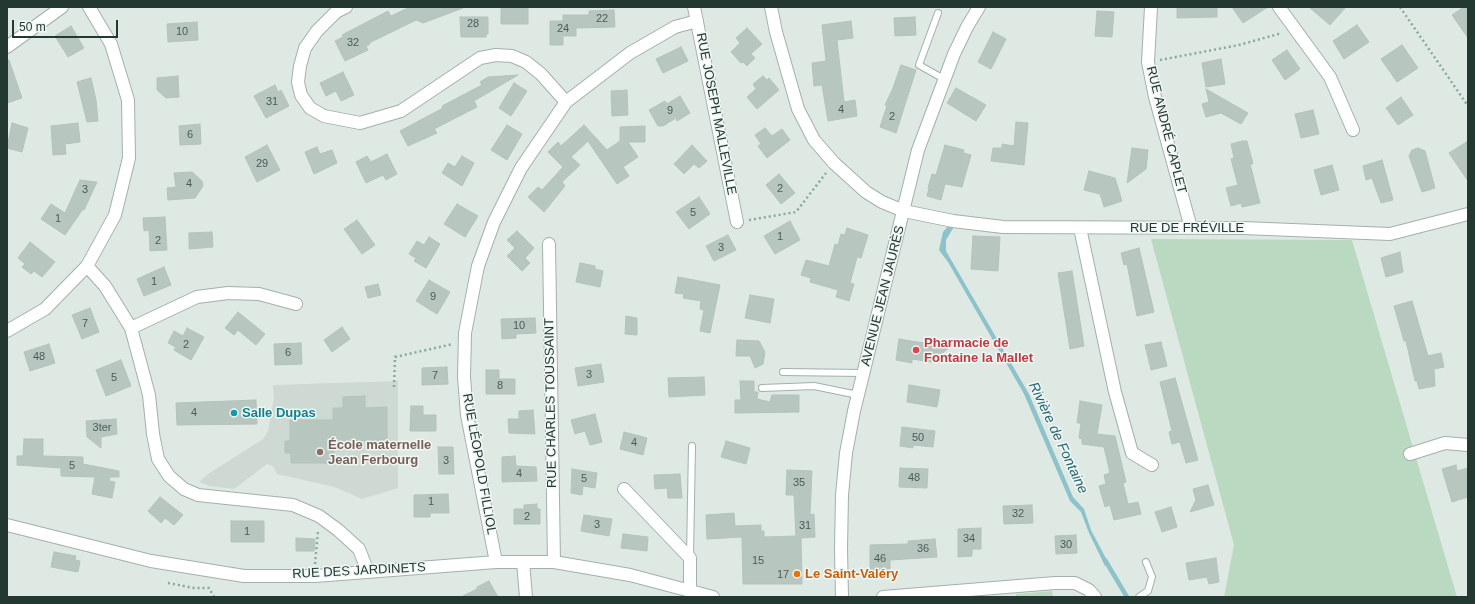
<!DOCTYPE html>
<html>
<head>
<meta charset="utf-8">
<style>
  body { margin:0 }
  #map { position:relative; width:1475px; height:604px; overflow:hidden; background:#dfe9e4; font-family:Arial,sans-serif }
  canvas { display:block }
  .frame { position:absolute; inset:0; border:8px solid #223831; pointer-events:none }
  .scale { position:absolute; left:12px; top:20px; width:106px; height:18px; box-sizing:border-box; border:2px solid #223831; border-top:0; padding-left:5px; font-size:12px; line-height:14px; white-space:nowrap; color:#223831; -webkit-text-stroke:3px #eff6f3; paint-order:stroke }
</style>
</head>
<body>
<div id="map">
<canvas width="1475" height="604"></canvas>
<div class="frame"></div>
<div class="scale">50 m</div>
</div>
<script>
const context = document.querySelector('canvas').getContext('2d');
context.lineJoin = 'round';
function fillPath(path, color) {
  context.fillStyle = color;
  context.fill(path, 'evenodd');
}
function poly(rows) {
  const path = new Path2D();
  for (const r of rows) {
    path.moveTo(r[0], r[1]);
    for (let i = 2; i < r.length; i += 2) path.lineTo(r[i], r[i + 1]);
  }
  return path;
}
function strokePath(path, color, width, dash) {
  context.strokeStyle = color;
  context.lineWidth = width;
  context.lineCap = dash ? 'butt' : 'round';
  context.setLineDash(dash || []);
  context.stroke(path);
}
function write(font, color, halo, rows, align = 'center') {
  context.font = font + ' Arial,sans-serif';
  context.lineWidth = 3;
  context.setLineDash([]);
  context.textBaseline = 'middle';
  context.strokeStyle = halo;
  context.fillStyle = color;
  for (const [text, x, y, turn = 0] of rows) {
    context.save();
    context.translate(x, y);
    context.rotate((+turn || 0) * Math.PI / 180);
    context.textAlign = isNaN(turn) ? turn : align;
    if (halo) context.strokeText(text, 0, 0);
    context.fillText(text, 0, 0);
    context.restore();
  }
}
const built = poly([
  [398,381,398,488,362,499,335,487,277,474,273,466,267,464,234,489,210,486,199,482,208,474,263,439,268,431,274,398,273,385]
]);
const green = poly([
  [1151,239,1352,240,1457,597,1224,597,1234,545],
  [1052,591,1053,597,1016,597,1016,594]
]);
const water = poly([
  [950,224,955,225,946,240,946,251,1029,394,1073,497,1084,509,1091,530,1110,566,1105,566,1089,533,1081,512,1070,501,1024,394,948,262,939,250,943,232]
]);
const stream = poly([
  [1105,560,1127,597]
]);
const building = poly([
  [410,7,463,8,423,23,416,20,369,43,370,44,366,46,368,50,345,61,335,41,343,37,342,35,388,11,391,16,410,7],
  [501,7,528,7,528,24,501,24,501,7],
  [1177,7,1217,7,1217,17,1177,18,1177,7],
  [1232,7,1268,7,1243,23,1232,7],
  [1309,7,1346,7,1330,25,1309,7],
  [1464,7,1468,7,1468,38,1452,15,1464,7],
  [614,10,615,27,576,28,576,36,563,36,563,45,550,45,550,21,563,21,563,15,589,15,589,11,614,10],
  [1097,11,1114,12,1112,37,1095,36,1097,11],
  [460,17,488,17,488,34,486,34,486,37,461,37,460,17],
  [915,17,916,35,895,36,894,18,915,17],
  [851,21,853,38,837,40,844,102,855,100,857,116,828,121,822,85,814,86,812,63,826,61,822,25,851,21],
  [197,22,198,40,168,42,167,24,197,22],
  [1357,25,1369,42,1344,59,1333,41,1357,25],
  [71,26,84,48,68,57,55,36,71,26],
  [747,28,762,44,751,54,755,58,747,66,743,62,741,63,731,52,740,43,736,38,747,28],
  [993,32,1006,39,991,69,978,62,993,32],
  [1402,45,1418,68,1397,82,1381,59,1402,45],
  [681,47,688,61,663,73,656,59,681,47],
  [1287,50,1300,69,1285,80,1272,60,1287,50],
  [1221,59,1225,84,1206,87,1202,63,1221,59],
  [7,60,9,60,22,98,7,103,7,60],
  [901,65,916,70,896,133,880,127,887,106,885,105,893,88,901,65],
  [343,72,354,95,341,101,336,91,326,96,320,83,343,72],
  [518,75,474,101,477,107,434,129,437,133,408,146,400,131,443,108,442,106,482,85,480,82,488,77,518,75],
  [178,76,179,97,166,98,157,90,157,78,178,76],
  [763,76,767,80,769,78,779,90,757,109,747,97,756,89,753,84,763,76],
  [91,78,96,100,98,121,87,122,77,82,91,78],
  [514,83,527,91,511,116,499,108,514,83],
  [275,85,278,92,281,90,289,106,266,118,254,96,275,85],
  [956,88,986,105,976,121,947,103,956,88],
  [1206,89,1248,113,1241,124,1221,113,1206,117,1202,104,1209,102,1206,89],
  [627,90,628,115,612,116,611,91,627,90],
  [680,96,690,113,677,121,676,118,663,126,658,126,649,110,665,101,667,104,680,96],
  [1401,97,1413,115,1398,125,1386,108,1401,97],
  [1313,110,1319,134,1301,138,1295,114,1313,110],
  [1016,122,1028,123,1024,165,991,161,993,148,1002,148,1002,144,1014,146,1016,122],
  [12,123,28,128,22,152,7,148,12,123],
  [78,123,80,142,65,144,66,154,53,155,51,126,78,123],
  [200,124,201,144,180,145,179,126,200,124],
  [507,125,522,134,507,160,491,150,507,125],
  [584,125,607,150,620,141,620,127,645,126,645,142,628,142,638,157,623,167,629,176,617,184,588,141,571,157,580,165,562,182,565,186,544,212,528,197,538,187,542,190,563,167,548,152,558,142,561,146,584,125],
  [765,128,772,136,782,129,790,140,767,158,758,146,761,144,755,135,765,128],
  [1242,141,1247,141,1253,164,1250,164,1260,203,1242,207,1241,203,1231,206,1226,188,1238,185,1231,159,1234,158,1231,144,1242,141],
  [1468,141,1468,181,1449,153,1468,141],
  [267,145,280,170,257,182,245,157,267,145],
  [692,145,707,161,699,168,694,164,684,174,674,164,692,145],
  [945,145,964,150,963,153,971,155,962,187,945,184,941,200,927,196,929,188,928,188,932,174,936,175,945,145],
  [317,147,320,154,332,150,337,163,314,174,305,152,317,147],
  [1132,148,1148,150,1146,169,1127,183,1132,148],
  [1418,148,1425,151,1435,188,1422,192,1409,156,1412,150,1418,148],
  [387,154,397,174,386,180,383,175,366,183,356,162,367,156,371,162,387,154],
  [462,156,474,163,462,186,442,173,448,163,455,167,462,156],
  [1382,160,1393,200,1381,203,1372,178,1366,180,1363,166,1382,160],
  [1332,165,1339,190,1321,195,1314,170,1332,165],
  [1089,171,1115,178,1122,201,1104,207,1100,194,1084,190,1089,171],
  [192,172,202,181,203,186,195,198,168,200,167,188,176,187,174,173,192,172],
  [779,174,795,193,781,204,766,185,779,174],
  [80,180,97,182,84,210,83,209,65,235,41,219,51,204,65,213,80,180],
  [699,197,710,214,689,229,676,212,699,197],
  [457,204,478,216,465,237,444,224,457,204],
  [165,217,167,250,150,251,149,230,144,231,143,218,165,217],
  [357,220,375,245,362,254,344,229,357,220],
  [790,221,800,240,775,254,764,236,790,221],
  [847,228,868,235,861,258,857,257,850,283,854,284,849,301,836,297,838,290,810,282,811,278,801,275,806,260,829,266,835,244,838,245,841,234,845,235,847,228],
  [517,231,534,248,525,258,530,263,522,271,507,256,515,248,507,240,517,231],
  [212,232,213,247,189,249,189,233,212,232],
  [728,235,736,250,714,261,706,246,728,235],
  [973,236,1000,237,998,271,971,269,973,236],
  [429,237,440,244,426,268,414,261,416,258,409,254,417,241,424,245,429,237],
  [30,242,55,262,42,277,34,271,31,274,22,267,25,264,18,258,30,242],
  [1139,248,1154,312,1137,316,1127,264,1124,265,1121,253,1139,248],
  [1400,252,1403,272,1386,277,1381,258,1400,252],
  [580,263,595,266,595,269,603,271,600,287,576,282,580,263],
  [164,267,171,285,144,296,137,279,164,267],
  [1072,271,1084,346,1070,349,1058,273,1072,271],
  [678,277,720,285,710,333,700,331,704,310,700,309,701,301,683,298,684,294,675,293,678,277],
  [429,280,450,292,437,314,416,301,429,280],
  [378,284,381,295,368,298,365,287,378,284],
  [750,295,774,299,770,323,745,318,750,295],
  [1412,301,1428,356,1441,353,1444,367,1434,369,1435,386,1419,389,1417,381,1415,381,1406,341,1404,341,1394,306,1412,301],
  [90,308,99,332,82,339,72,315,90,308],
  [238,312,265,334,256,345,238,330,234,335,225,328,238,312],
  [626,316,637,318,637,335,625,334,626,316],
  [535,318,536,333,516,334,516,338,502,339,501,319,535,318],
  [342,327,350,339,332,352,324,340,342,327],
  [187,328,204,337,191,360,174,350,176,347,168,343,174,331,183,336,187,328],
  [899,339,936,345,950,347,931,362,912,359,912,363,896,360,899,339],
  [737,340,759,341,765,352,763,364,755,368,750,356,736,356,737,340],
  [1161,342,1167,366,1151,370,1145,345,1161,342],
  [301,343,302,364,275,365,274,344,301,343],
  [49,344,55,363,30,371,24,352,49,344],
  [121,360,131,386,106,396,96,370,121,360],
  [601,364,604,382,578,386,575,368,601,364],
  [447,367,448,384,422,385,422,368,447,367],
  [486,370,499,370,499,379,515,379,515,394,486,394,486,370],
  [704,377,705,395,669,397,668,378,704,377],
  [1175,378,1198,460,1186,463,1180,442,1172,444,1169,432,1172,431,1160,382,1175,378],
  [740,381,754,381,754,392,758,392,757,399,770,402,772,395,799,395,799,412,735,413,735,400,741,400,740,381],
  [909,385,940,390,937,407,907,402,909,385],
  [365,396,365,408,387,407,387,440,334,441,334,463,291,463,291,453,285,453,285,441,290,441,290,420,333,420,333,408,343,408,343,397,365,396],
  [256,400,257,424,177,425,176,403,256,400],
  [1080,401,1102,405,1097,434,1115,436,1126,482,1123,483,1128,504,1138,502,1141,514,1114,520,1110,505,1105,507,1099,486,1106,484,1104,475,1110,473,1104,447,1082,444,1082,439,1079,438,1081,423,1077,423,1080,401],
  [411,406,423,406,423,415,436,415,436,431,410,431,411,406],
  [533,410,535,434,509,433,508,419,519,419,519,411,533,410],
  [595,414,602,442,590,445,585,431,575,434,571,420,595,414],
  [116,419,117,434,101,437,101,448,87,437,86,421,116,419],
  [902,427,935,431,933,447,913,445,913,448,900,446,902,427],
  [624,432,647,438,643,455,620,449,624,432],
  [24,439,43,439,43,456,83,457,83,464,119,471,119,477,110,477,109,481,115,482,112,498,92,494,95,477,61,476,61,468,17,465,17,456,23,456,24,439],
  [726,441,750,448,746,464,721,457,726,441],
  [438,447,453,447,454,474,439,474,438,447],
  [515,456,516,466,536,467,537,481,502,482,502,457,515,456],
  [1456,465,1457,471,1468,468,1468,497,1452,502,1442,469,1456,465],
  [900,468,928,469,927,488,899,487,900,468],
  [572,469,597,473,595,488,583,486,582,495,571,493,572,469],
  [787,470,812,471,810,515,814,514,815,537,801,538,802,584,743,584,742,537,707,539,706,515,734,513,735,526,761,525,761,531,764,531,764,537,796,536,794,495,786,495,787,470],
  [680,474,682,498,668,498,667,488,655,489,654,475,680,474],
  [1208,485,1214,505,1190,512,1196,500,1193,489,1208,485],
  [448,494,449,513,430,513,430,517,414,517,414,495,448,494],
  [160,497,183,515,174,525,165,518,161,523,148,511,160,497],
  [537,504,537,509,540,509,540,524,514,524,514,509,524,509,524,505,537,504],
  [1032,505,1033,523,1004,524,1003,506,1032,505],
  [1171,507,1177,527,1162,532,1155,512,1171,507],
  [584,515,612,519,609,536,581,531,584,515],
  [231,521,264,521,264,542,231,542,231,521],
  [981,528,981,549,972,549,972,556,958,557,958,529,981,528],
  [623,534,648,537,647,551,621,548,623,534],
  [1076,535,1077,553,1056,554,1055,536,1076,535],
  [296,538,315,539,314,551,296,551,296,538],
  [935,539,937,557,890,560,890,573,870,573,870,545,908,544,908,541,935,539],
  [54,552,76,556,75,560,80,561,78,572,51,567,54,552],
  [1216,558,1219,582,1209,584,1207,577,1189,580,1186,563,1216,558],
  [489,581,498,597,461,597,477,589,477,587,489,581]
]);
const path = poly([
  [1400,7,1468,106],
  [1160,60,1239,45,1282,33],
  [749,220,796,212,826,173],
  [394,387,395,357,453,344],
  [315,564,318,531],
  [168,583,194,588,209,588,214,597]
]);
const service = poly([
  [938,13,919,65,944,79],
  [783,372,863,373],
  [762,388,814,386,858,395],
  [690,556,692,446],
  [1139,597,1148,591,1152,577,1146,562]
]);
const minor = poly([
  [346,7,336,12,317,31,305,48,300,66,298,82,301,95,310,108,324,116,360,123,401,111,480,58,496,55,512,56,526,62,541,74,566,102],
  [694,7,737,222],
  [771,7,776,32,798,109,814,140,834,163,866,192,882,202,904,211,953,221,1003,227,1243,228,1390,234,1468,214],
  [1151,7,1148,62,1155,97,1191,228],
  [1279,7,1330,77,1353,130],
  [7,47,62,7],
  [1080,228,1115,392,1132,453,1152,465],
  [549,244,554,562],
  [87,266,105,286,131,328,149,395,153,434,158,459,169,476,184,489,198,495,293,505,319,516,338,530,359,549,368,572],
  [131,328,197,297,228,293,259,294,296,304],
  [7,331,45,309,87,266,115,215,129,158,128,100,111,44,89,7],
  [1410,454,1445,443,1468,445],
  [624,489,690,558,690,590],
  [7,525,151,561,244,576,315,576,496,562,554,562,630,575,713,597],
  [496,562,467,415,464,377,465,333,471,302,478,266,494,222,521,168,566,102,630,53,675,27,697,21],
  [523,562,526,597],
  [883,597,1055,583,1075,583,1089,590,1095,597]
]);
const tertiary = poly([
  [842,597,841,549,842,495,846,453,854,411,918,150,954,54,967,27,979,7]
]);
const markers = [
  [916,350,4,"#e0444e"],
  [234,413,4,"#0f9aa8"],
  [320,452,4,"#8d6e63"],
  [797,574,4,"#e8710a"]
];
const numberNames = [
  ["22",602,19],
  ["28",473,24],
  ["24",563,29],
  ["10",182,32],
  ["32",353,43],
  ["31",272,102],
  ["4",841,110],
  ["9",670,111],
  ["2",892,117],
  ["6",190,135],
  ["29",262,164],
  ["4",189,184],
  ["2",780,189],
  ["3",85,190],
  ["5",693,213],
  ["1",58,219],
  ["1",780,237],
  ["2",158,241],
  ["3",721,248],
  ["1",154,282],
  ["9",433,297],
  ["7",85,324],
  ["10",519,326],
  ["2",186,345],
  ["6",288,353],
  ["48",39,357],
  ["3",589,375],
  ["7",435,376],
  ["5",114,378],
  ["8",500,386],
  ["4",194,413],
  ["3ter",102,428],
  ["50",918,438],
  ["4",634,443],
  ["3",446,461],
  ["5",72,466],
  ["4",519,474],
  ["48",914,478],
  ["5",584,479],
  ["35",799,483],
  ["1",431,502],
  ["32",1018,514],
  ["2",527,517],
  ["3",597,525],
  ["31",805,526],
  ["1",247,532],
  ["34",969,539],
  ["30",1066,545],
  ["36",923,549],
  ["46",880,559],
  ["15",758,561],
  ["17",783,575]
];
const streetNames = [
  ["RUE JOSEPH MALLEVILLE",716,114,79],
  ["RUE ANDRÉ CAPLET",1166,130,76],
  ["RUE DE FRÉVILLE",1187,228],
  ["AVENUE JEAN JAURÈS",883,296,-76],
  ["RUE CHARLES TOUSSAINT",551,403,-91],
  ["RUE LÉOPOLD FILLIOL",479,464,80],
  ["RUE DES JARDINETS",359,571,-3]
];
const healthNames = [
  ["Pharmacie de",924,343],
  ["Fontaine la Mallet",924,358]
];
const cultureNames = [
  ["Salle Dupas",242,413]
];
const educationNames = [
  ["École maternelle",328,445],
  ["Jean Ferbourg",328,460]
];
const foodNames = [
  ["Le Saint-Valéry",805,574]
];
const waterNames = [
  ["Rivière de Fontaine",1058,438,65]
];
fillPath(built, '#ced9d3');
fillPath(green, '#bad9c1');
fillPath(water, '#8cc2ca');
strokePath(stream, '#8cc2ca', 4.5);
fillPath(building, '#b8c6c0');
strokePath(building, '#b3c2bb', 1);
strokePath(service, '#a3b0ab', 8);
strokePath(minor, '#a3b0ab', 14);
strokePath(tertiary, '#a3b0ab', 14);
strokePath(path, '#83aa9d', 2.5, [2, 3]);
strokePath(service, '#fff', 6);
strokePath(minor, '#fff', 12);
strokePath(tertiary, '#fff', 12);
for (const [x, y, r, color] of markers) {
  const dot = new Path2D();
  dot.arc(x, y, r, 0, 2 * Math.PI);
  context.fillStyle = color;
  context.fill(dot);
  strokePath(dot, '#eff6f3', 1.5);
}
write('11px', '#485c55', null, numberNames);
write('13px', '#223831', '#eff6f3', streetNames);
write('bold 13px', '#be3a42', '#eff6f3', healthNames, 'left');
write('bold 13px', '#0d838f', '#eff6f3', cultureNames, 'left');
write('bold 13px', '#785e54', '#eff6f3', educationNames, 'left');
write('bold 13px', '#c56008', '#eff6f3', foodNames, 'left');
write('italic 14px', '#22636d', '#eff6f3', waterNames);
</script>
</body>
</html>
